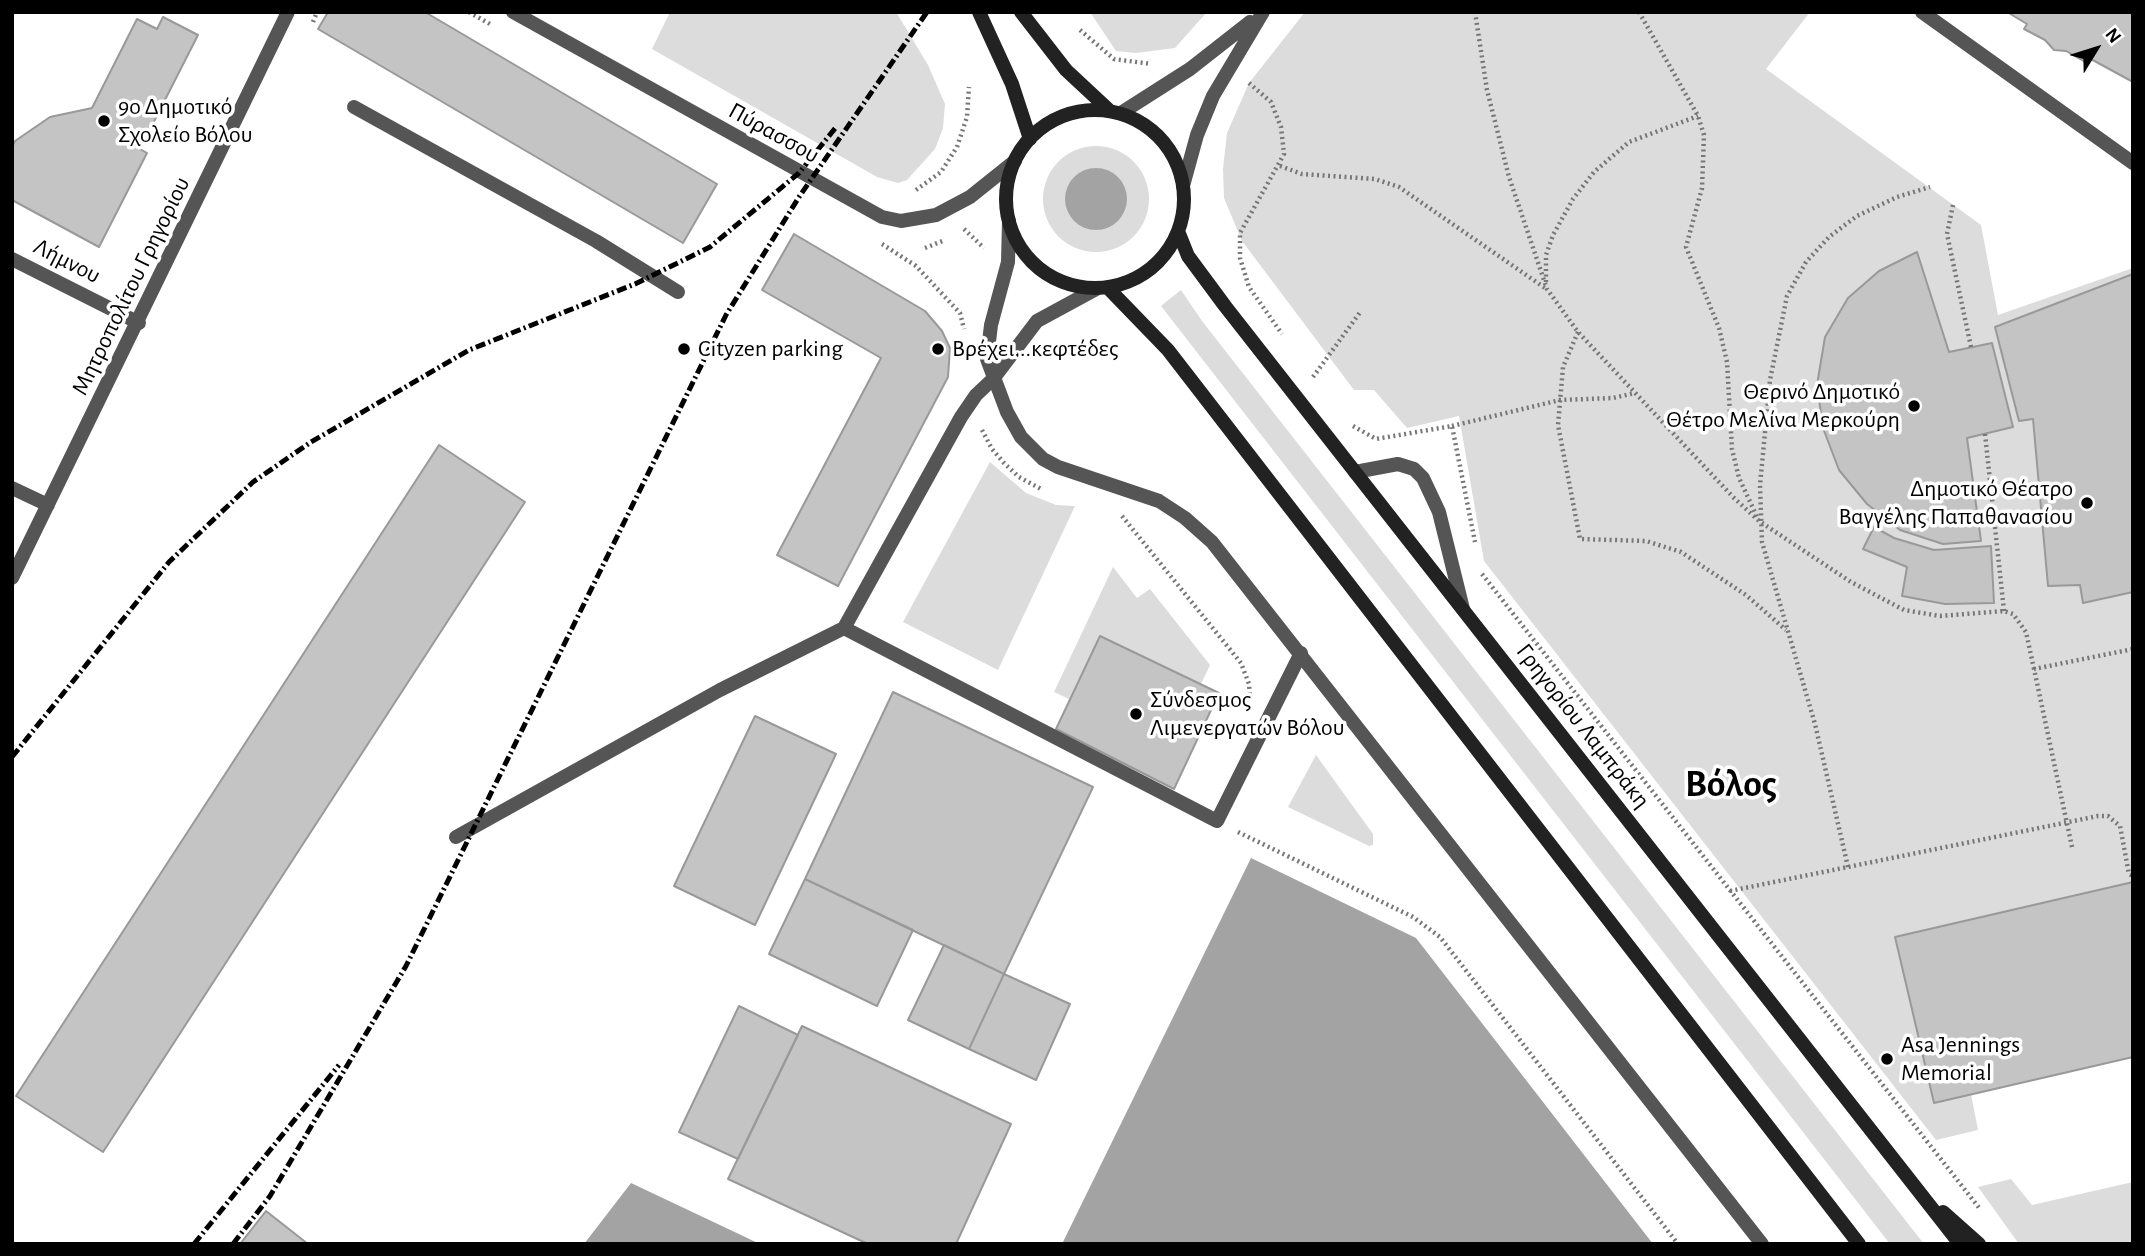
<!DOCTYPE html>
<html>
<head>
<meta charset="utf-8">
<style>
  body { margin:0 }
  #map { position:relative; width:2145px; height:1256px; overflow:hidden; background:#fff; font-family:"Alegreya Sans",sans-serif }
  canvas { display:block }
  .frame { position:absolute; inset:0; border:14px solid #000; pointer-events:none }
  .north { position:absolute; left:2061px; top:14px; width:70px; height:70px; -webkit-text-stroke:5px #fff; paint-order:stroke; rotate:52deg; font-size:19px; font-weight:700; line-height:28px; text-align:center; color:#000 }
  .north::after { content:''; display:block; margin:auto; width:24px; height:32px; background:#000; clip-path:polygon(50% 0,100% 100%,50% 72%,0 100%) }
</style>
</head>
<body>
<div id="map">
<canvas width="2145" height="1256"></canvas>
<div class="frame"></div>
<div class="north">N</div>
</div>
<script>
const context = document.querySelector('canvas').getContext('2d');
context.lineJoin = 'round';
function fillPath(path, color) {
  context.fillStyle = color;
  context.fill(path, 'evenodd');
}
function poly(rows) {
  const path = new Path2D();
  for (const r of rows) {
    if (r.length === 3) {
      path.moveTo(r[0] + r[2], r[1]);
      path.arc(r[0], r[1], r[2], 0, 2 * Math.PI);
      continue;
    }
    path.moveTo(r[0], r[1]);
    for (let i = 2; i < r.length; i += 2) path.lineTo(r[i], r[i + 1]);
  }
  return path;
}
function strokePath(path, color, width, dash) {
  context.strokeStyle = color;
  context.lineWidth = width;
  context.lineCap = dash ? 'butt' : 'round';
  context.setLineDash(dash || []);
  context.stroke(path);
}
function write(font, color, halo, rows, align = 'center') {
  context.font = font + ' "Alegreya Sans",sans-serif';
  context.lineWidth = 7;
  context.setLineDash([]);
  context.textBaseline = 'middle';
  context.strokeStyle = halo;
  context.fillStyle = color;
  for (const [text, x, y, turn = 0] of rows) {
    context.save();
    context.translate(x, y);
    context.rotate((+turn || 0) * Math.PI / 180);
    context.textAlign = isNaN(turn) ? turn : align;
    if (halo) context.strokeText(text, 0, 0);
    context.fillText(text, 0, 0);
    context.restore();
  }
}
const green = poly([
  [670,12,896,12,928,65,945,104,943,128,935,149,907,180,898,183,877,177,652,49],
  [1090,12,1207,12,1175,48,1136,53,1116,51],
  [1305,12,1810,12,1766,69,1981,225,1998,315,2133,268,2133,1057,1971,1094,1978,1130,1936,1140,1484,561,1459,416,1407,428,1374,390,1354,390,1242,241,1224,198,1223,169,1227,133,1249,83],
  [1096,199,53],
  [1181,290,1202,321,1924,1244,1890,1244,1161,306],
  [990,462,1026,493,1056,505,1075,506,998,670,903,622],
  [1113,567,1137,598,1150,589,1210,665,1201,684,1100,636,1069,699,1054,692],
  [1316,755,1373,834,1373,845,1369,846,1288,807],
  [2011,1179,2032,1205,2133,1182,2133,1244,2019,1244,1978,1187]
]);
const water = poly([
  [1096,199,31],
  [1251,858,1416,938,1653,1244,1062,1244],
  [631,1183,760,1244,584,1244]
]);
const building = poly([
  [328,12,425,12,717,184,683,243,318,29,328,12],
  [2007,12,2133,12,2133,82,2089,58,2087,63,2066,51,2054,50,2045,40,2024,29,2027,24,2007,12],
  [163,17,198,35,140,149,147,153,99,247,12,200,12,147,15,141,50,117,92,108,137,19,157,29,163,17],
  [794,234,925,311,942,331,950,348,948,377,838,586,777,555,881,358,762,290,794,234],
  [1917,252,1949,352,1992,343,2013,427,1967,438,1981,541,1943,544,1900,530,1867,504,1839,470,1823,428,1817,385,1825,337,1848,298,1879,271,1917,252],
  [2133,274,2133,592,2083,603,2080,585,2048,586,2033,419,2019,421,1995,327,2133,274],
  [439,445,525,502,103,1152,16,1096,439,445],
  [1874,527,1894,538,1934,550,1991,546,1994,603,1945,604,1902,596,1907,567,1863,549,1874,527],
  [1100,636,1219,693,1174,789,1056,729,1100,636],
  [893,692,1093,787,1004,974,805,879,893,692],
  [755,716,836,754,755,925,674,886,755,716],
  [805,879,913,930,877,1006,769,954,805,879],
  [2133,882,2133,1057,1934,1103,1895,937,2133,882],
  [944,945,1004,974,969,1049,908,1020,944,945],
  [1004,974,1070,1004,1036,1080,969,1049,1004,974],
  [739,1006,798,1035,738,1159,679,1132,739,1006],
  [802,1026,1011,1124,956,1244,868,1244,728,1179,802,1026],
  [266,1211,308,1244,240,1244,266,1211]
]);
const path = poly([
  [469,12,490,24],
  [1475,12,1487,90,1509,177,1547,289,1578,332,1733,497,1759,521,1851,582,1904,610,1940,616,2004,611,2013,614,2026,632,2034,669],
  [1639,12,1698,116,1704,135,1702,188,1686,247,1719,328,1727,362,1732,449,1739,478,1758,519],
  [313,22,317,12],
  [1080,30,1114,59,1151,64],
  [1249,83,1271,102,1281,127,1284,154,1240,233,1240,258,1249,287,1282,334],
  [1280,166,1302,174,1375,179,1399,187,1545,288],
  [916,190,941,172,957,147,967,117,969,87],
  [1953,205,1947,234,1971,347],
  [964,229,984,248],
  [882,244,916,266,960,313,964,329],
  [925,248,945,240],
  [1546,282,1546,255,1553,235,1573,199,1594,172,1629,142,1698,116],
  [1578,332,1563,367,1558,425,1580,539,1646,541,1681,552,1746,595,1786,630],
  [1313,377,1361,311],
  [1353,426,1376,439,1452,426,1475,542],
  [1452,426,1560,400,1613,398,1635,393],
  [982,430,992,449,1004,463,1019,477,1041,489],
  [1985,434,2004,611],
  [1122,516,1241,663,1249,684,1250,698],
  [1482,574,1980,1209],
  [1238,832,1413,917,1440,937,1678,1244],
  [2072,847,2034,669,2133,649],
  [1848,867,1815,724,1762,542,1760,485,1770,380,1787,296,1806,262,1829,237,1857,216,1897,197,1930,187],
  [1730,891,2098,816,2108,816,2120,826,2129,874,2133,876]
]);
const service = poly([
  [354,107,596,241,678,292],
  [993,379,976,395,961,417,844,628,1217,821,1301,653],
  [1355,472,1398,464,1414,469,1423,478,1439,512,1463,609],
  [456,837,720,690,844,628]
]);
const minor = poly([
  [513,12,882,217,901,221,936,215,970,197,1015,161],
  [1922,12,2133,163],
  [12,259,139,323],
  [12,488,48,505],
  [12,578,288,12]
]);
const tertiary = poly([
  [1121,113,1190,69,1250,22],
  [1183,186,1197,135,1213,96,1263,12],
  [1009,221,1008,262,991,325,987,359,1007,412,1021,437,1043,459,1058,467,1159,501,1185,518,1212,542,1762,1244],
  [993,379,1037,321,1096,289]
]);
const secondary = poly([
  [979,12,1012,84,1030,139],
  [1021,12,1066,70,1110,111],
  [1095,199,89],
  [1178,231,1188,256,1225,306,1960,1244],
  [1108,288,1168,350,1859,1244],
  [1943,1212,1979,1244]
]);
const rail = poly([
  [12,757,169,562,253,482,311,442,469,350,635,284,710,247,799,173,837,126],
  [194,1244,339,1065],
  [233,1244,270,1196,406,966,726,315,799,197,927,12]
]);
const markers = [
  [104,121,7,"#000"],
  [684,349,7,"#000"],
  [938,349,7,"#000"],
  [1914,406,7,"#000"],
  [2087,503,7,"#000"],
  [1136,714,7,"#000"],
  [1887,1059,7,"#000"]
];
const poiNames = [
  ["9ο Δημοτικό",118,107],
  ["Σχολείο Βόλου",118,135],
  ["Cityzen parking",698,349],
  ["Βρέχει...κεφτέδες",952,349],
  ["Θερινό Δημοτικό",1900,392,"right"],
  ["Θέτρο Μελίνα Μερκούρη",1900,420,"right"],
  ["Δημοτικό Θέατρο",2073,489,"right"],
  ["Βαγγέλης Παπαθανασίου",2073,517,"right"],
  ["Σύνδεσμος",1150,700],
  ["Λιμενεργατών Βόλου",1150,728],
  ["Asa Jennings",1901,1045],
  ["Memorial",1901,1073]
];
const streetNames = [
  ["Πύρασσου",774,133,29],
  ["Λήμνου",67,261,27],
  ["Μητροπολίτου Γρηγορίου",131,286,-64],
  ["Γρηγορίου Λαμπράκη",1583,726,52]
];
const townNames = [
  ["Βόλος",1731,785]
];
fillPath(green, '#dcdcdc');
fillPath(water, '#a3a3a3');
fillPath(building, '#c4c4c4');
strokePath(building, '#999', 2);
strokePath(path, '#777', 4.5, [2, 3.5]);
strokePath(service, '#555', 14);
strokePath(minor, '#555', 14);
strokePath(tertiary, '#555', 14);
strokePath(secondary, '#222', 14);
strokePath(rail, '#000', 5, [10, 3.5, 2, 3.5]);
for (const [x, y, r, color] of markers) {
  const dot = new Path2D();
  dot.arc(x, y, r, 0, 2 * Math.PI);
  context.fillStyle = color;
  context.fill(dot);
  strokePath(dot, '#fff', 2.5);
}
write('24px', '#000', '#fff', poiNames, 'left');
write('24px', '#000', '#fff', streetNames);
write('bold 38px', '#000', '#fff', townNames);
</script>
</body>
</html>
